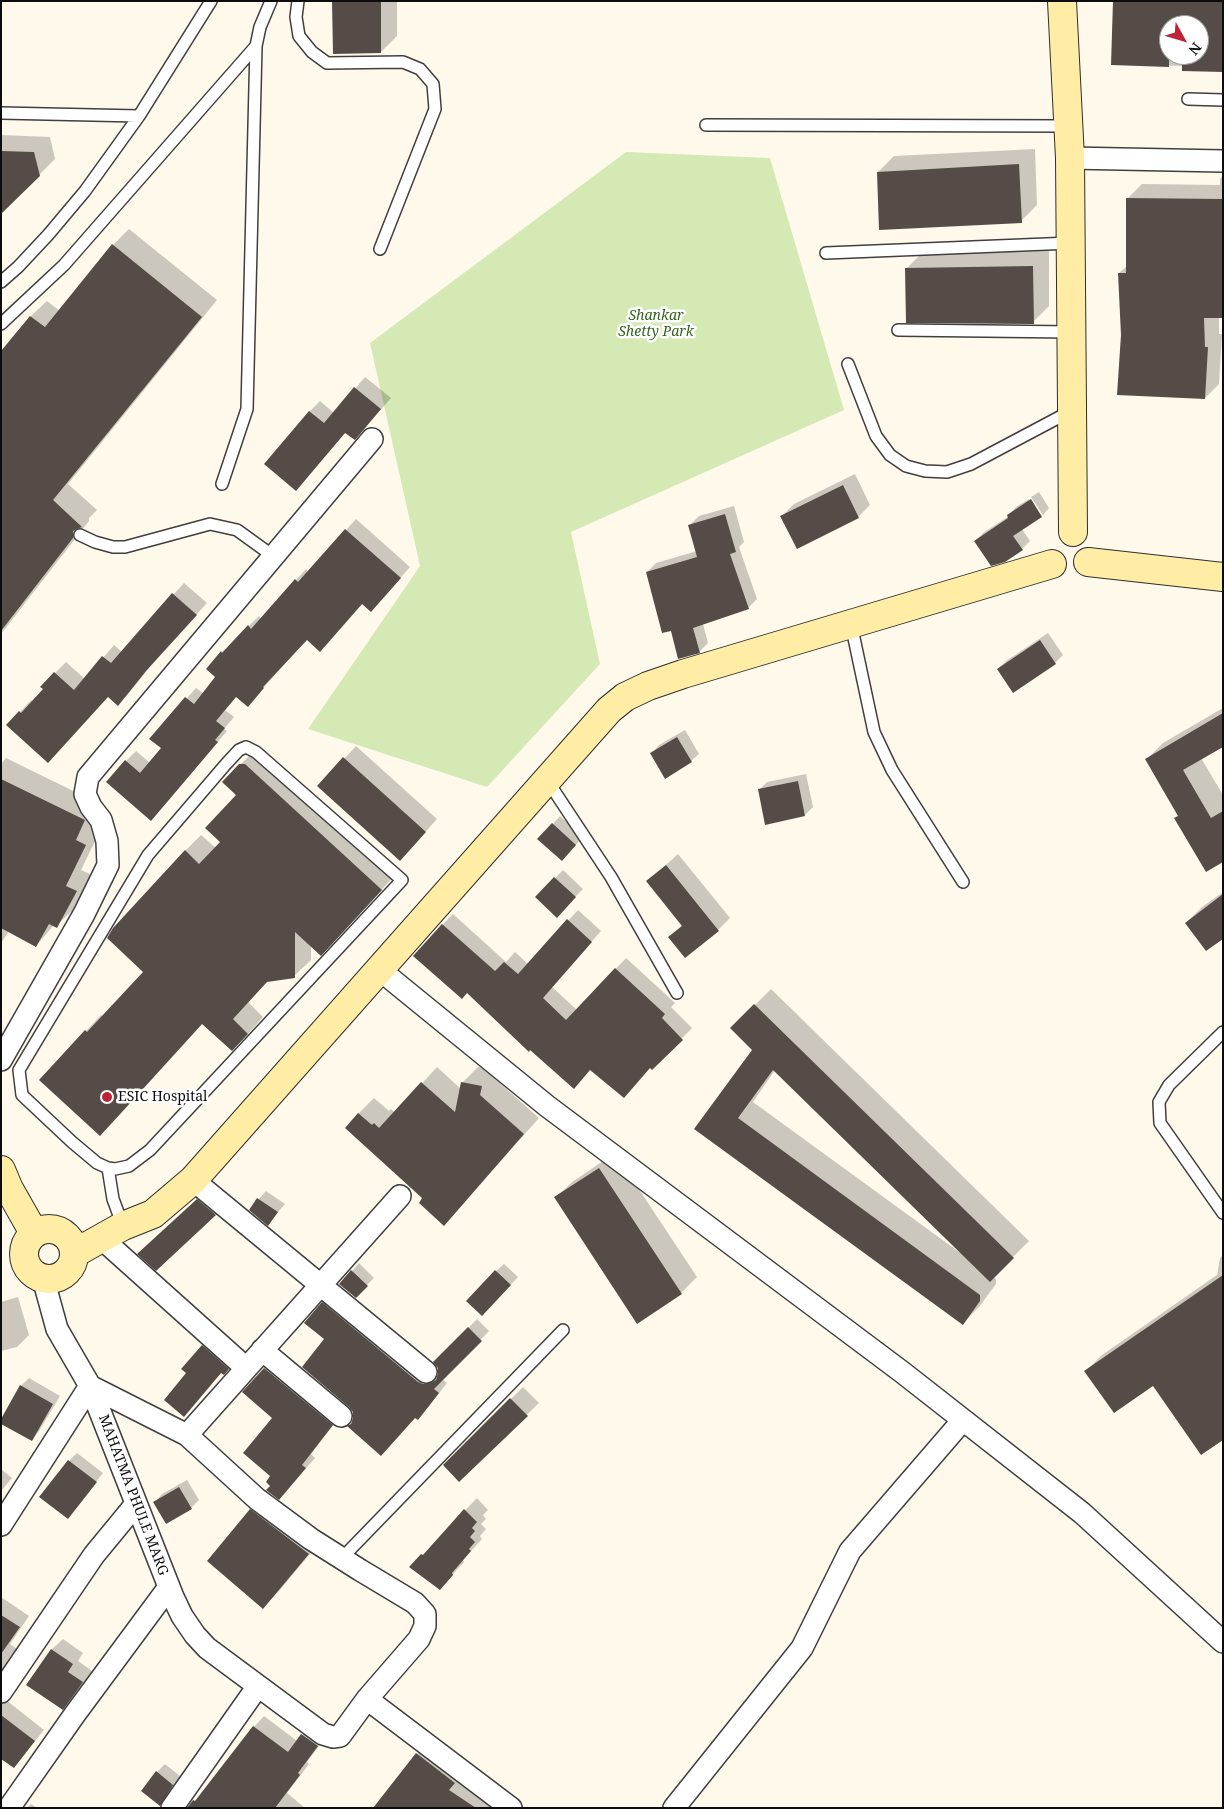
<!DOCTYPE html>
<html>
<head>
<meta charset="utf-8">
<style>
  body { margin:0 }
  #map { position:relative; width:1224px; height:1809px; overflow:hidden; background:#fff9eb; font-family:"Noto Serif",serif }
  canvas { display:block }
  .frame { position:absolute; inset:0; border:2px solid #0c0c0c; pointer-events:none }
  .north { position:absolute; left:1159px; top:15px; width:50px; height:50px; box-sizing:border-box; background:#fff; border:1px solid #9e9e9e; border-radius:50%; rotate:129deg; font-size:14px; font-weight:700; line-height:20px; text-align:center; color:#0c0c0c }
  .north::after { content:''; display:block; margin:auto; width:18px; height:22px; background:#be2238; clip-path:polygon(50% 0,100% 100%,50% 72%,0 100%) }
</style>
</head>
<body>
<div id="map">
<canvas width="1224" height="1809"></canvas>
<div class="frame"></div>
<div class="north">N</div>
</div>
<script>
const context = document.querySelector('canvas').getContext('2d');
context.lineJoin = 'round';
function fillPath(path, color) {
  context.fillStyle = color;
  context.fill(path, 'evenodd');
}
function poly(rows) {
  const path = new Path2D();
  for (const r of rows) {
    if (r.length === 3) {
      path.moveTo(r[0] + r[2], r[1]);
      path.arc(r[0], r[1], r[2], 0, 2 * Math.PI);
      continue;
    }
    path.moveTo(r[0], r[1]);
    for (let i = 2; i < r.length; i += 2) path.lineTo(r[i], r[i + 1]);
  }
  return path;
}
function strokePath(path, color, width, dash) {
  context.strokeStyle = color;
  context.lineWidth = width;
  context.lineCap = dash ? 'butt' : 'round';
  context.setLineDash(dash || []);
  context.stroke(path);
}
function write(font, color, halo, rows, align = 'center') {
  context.font = font + ' "Noto Serif",serif';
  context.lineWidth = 5;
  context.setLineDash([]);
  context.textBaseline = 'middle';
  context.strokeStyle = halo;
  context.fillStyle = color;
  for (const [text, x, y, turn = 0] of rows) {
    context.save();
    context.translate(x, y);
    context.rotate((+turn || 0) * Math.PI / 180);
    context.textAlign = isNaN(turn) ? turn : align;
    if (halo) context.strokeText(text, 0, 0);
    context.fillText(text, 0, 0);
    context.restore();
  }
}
const green = poly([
  [626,152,770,158,844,410,571,532,600,664,487,787,308,729,420,566,370,343]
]);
const shadow = poly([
  [334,1,397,1,397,36,381,52],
  [1114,1,1223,1,1223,71,1184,66,1112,64],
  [1169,25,1199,25,1199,55,1169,55],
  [1,135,50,137,55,159,1,213],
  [1035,149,1037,205,1021,221,878,172,894,156],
  [1223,176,1223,317,1219,317,1219,334,1222,334,1219,384,1205,398,1122,335,1119,273,1127,266,1127,199,1142,184,1220,185,1220,179],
  [129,229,217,300,68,484,97,510,89,518,89,521,1,634,1,353,31,316,47,301,60,311,113,245],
  [1049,251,1049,306,1033,322,906,269,922,253],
  [365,377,391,398,355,439,346,432,296,489,310,411,320,401,334,413],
  [855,474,870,505,858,517,782,516,794,504],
  [1039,492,1049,508,1043,515,1031,497],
  [1029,499,1042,516,1022,529,1030,541,1022,549,976,541,983,533,1009,516,1016,507],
  [734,506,744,542,739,547,757,599,748,608,703,624,708,643,699,652,672,629,647,572,656,563,697,551,690,525,699,516],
  [356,519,410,567,381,600,363,603,320,651,307,639,248,705,237,696,225,710,234,717,224,729,227,731,161,809,126,761,136,751,150,763,162,748,151,739,196,688,203,693,217,677,207,669,222,652,259,616,261,619,306,569,308,572],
  [184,583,207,603,157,658,129,693,118,704,108,696,48,761,20,712,31,700,33,702,44,689,55,673,66,662,85,679,114,645,122,652],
  [1048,633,1063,655,1055,663,998,669,1006,661],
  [1223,708,1223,746,1201,758,1223,795,1223,860,1176,818,1179,815,1147,759,1163,743],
  [685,730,699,754,691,761,652,753,659,745],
  [356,746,437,819,412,847,319,786],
  [257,748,262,748,397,873,337,938,311,945,311,960,294,976,268,980,248,1002,263,1017,248,1034,203,1023,116,1119,86,1031,101,1015,103,1017,145,971,185,851,201,835,216,848,222,842,237,795,240,765],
  [6,758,100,804,91,824,101,829,81,870,92,875,72,911,56,926,54,925,36,946,9,931,1,943,1,764],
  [806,774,813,807,805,815,766,823,759,790,767,782],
  [560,816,583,837,569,852,553,824],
  [678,854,730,918,718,930,670,938,682,925,648,881],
  [563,870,583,889,564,908,537,897],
  [1223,892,1223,937,1186,923,1202,907],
  [578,910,601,931,552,987,577,1010,626,958,675,1003,671,1007,692,1028,652,1069,650,1067,624,1097,442,925,453,914,506,962,515,952,528,964],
  [771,989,1029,1241,993,1277,996,1279,996,1284,979,1307,963,1323,696,1129,754,1049,732,1028],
  [775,1070,960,1251,959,1252,753,1102],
  [437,1067,461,1089,462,1083,478,1067,497,1071,495,1079,539,1118,459,1208,424,1198,358,1114,374,1098,389,1111,391,1109,395,1113],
  [615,1153,697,1277,681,1293,638,1322,556,1198,572,1182],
  [209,1188,227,1203,156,1269,151,1242],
  [266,1191,285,1204,268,1224,250,1209],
  [1223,1255,1223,1439,1154,1384,1086,1371,1102,1355,1217,1275,1220,1258],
  [359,1263,374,1278,356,1296,352,1271],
  [504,1264,518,1277,482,1314,496,1271],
  [331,1295,433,1376,439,1375,439,1368,435,1362,477,1319,489,1331,442,1379,447,1383,426,1410,415,1416,352,1423,354,1412,326,1339,323,1303],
  [18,1297,29,1335,17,1347,1,1351,1,1302],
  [210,1338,236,1361,223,1374,222,1372,188,1373,203,1346],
  [274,1359,341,1415,311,1454,315,1458,288,1489,272,1486,274,1418,265,1369],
  [29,1378,60,1396,39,1431,32,1439,21,1386],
  [523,1387,539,1403,459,1480,445,1465],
  [77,1453,103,1473,68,1517,69,1461],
  [1,1469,12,1478,1,1491],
  [187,1480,199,1500,191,1508,155,1502,162,1494],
  [267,1494,324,1537,279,1591,263,1607,251,1510],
  [477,1498,488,1510,483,1515,486,1519,481,1524,486,1529,480,1536,482,1539,463,1560,464,1562,440,1588,411,1567],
  [1,1597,29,1616,10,1644,17,1649,1,1673],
  [63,1639,83,1653,78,1661,92,1671,73,1698,62,1708,28,1684,52,1649],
  [1,1696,44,1730,14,1767,1,1757],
  [264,1716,297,1741,313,1724,327,1735,307,1762,309,1764,287,1793,305,1808,189,1808,205,1790,254,1727],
  [431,1740,510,1808,374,1808,417,1754],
  [165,1764,180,1776,168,1796,160,1804,157,1772],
  [31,1804,37,1808,27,1808]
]);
const building = poly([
  [332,1,381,1,381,53,333,54],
  [1113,1,1223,1,1223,72,1182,71,1182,55,1199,55,1199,25,1169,25,1169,67,1111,65],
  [1,151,34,152,40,176,1,214],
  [1019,164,1022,223,879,230,877,172],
  [1126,198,1223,199,1223,318,1204,318,1205,347,1208,347,1205,399,1117,395,1121,335,1118,273,1126,273],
  [112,244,202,317,53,500,82,527,73,531,73,538,1,631,1,351,30,316,45,327],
  [1033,266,1034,324,906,323,905,268],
  [354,387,381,409,355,440,345,433,296,491,264,464,309,411,324,423],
  [843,485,859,518,797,549,780,516],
  [1031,499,1042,517,1013,536,1023,550,1005,562,991,566,974,541,1008,518,1007,515],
  [725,514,736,552,730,554,749,609,693,628,700,653,678,659,671,631,662,633,646,572,697,557,688,525],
  [345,529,401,578,371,612,362,604,320,652,307,640,263,687,264,688,248,707,236,697,216,721,225,728,215,740,218,742,151,821,106,782,125,760,140,773,161,748,149,739,185,697,194,704,215,677,206,669,221,651,222,653,248,625,251,629,295,579,298,582],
  [172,593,197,615,146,671,118,706,108,697,48,763,6,725,19,711,21,713,43,689,40,687,54,672,74,690,102,656,111,663],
  [1040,640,1056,664,1013,693,997,669],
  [1223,713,1223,747,1183,770,1211,818,1223,811,1223,862,1206,872,1174,818,1178,816,1145,759],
  [677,737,692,762,665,779,650,753],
  [343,757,426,832,400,861,317,786],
  [239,764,245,764,382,890,321,956,295,932,295,978,267,982,233,1019,248,1034,232,1051,202,1024,100,1136,39,1080,85,1030,87,1032,143,972,107,938,113,928,185,850,199,864,220,842,205,828,236,795,222,782],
  [1,779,85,820,76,840,86,845,66,886,77,891,57,928,49,924,36,947,1,928],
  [798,781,805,816,765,825,758,789],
  [552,823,576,845,562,861,537,839],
  [666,865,719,931,685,958,668,937,682,926,646,881],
  [554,877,576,897,557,918,535,897],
  [1223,894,1223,939,1206,951,1185,923],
  [567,919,592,942,543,998,566,1020,615,968,665,1014,662,1018,683,1040,652,1070,650,1068,624,1098,590,1070,574,1089,530,1050,529,1052,467,993,462,999,413,956,442,924,495,971,504,962,518,974],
  [754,1004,1014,1258,990,1282,773,1070,738,1118,980,1295,980,1301,963,1325,694,1129,752,1050,730,1028],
  [421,1082,455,1112,461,1082,482,1086,480,1095,524,1134,444,1226,419,1203,422,1198,345,1128,358,1113,372,1125,374,1123,379,1128],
  [599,1168,682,1294,637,1324,554,1197],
  [257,1198,278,1212,268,1226,249,1210],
  [197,1199,216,1215,156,1271,137,1254],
  [351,1270,368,1286,356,1298,339,1284],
  [495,1270,511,1285,482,1316,466,1301],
  [1223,1275,1223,1440,1201,1455,1153,1386,1114,1413,1084,1371],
  [322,1302,418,1382,423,1384,431,1383,436,1380,438,1374,438,1368,433,1362,468,1327,482,1341,434,1389,439,1393,418,1420,415,1418,381,1456,347,1426,351,1424,353,1418,353,1412,349,1407,302,1367,324,1339,304,1323],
  [202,1345,229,1369,224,1375,221,1373,184,1417,164,1400,186,1373,181,1369],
  [264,1368,333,1425,302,1465,306,1468,279,1500,266,1490,270,1486,266,1482,270,1476,243,1453,272,1418,242,1392],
  [20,1385,53,1404,32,1441,1,1424,1,1419],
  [510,1398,528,1416,459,1482,443,1465],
  [68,1460,97,1482,68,1519,39,1497],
  [179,1487,192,1509,166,1524,153,1502],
  [250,1509,309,1554,263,1609,207,1561],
  [464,1509,477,1522,472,1528,475,1531,470,1537,475,1542,469,1549,471,1551,452,1573,453,1575,440,1590,409,1567,421,1554,423,1555],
  [1,1615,20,1627,1,1654],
  [51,1649,73,1664,68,1672,83,1682,63,1710,26,1685],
  [1,1715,35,1741,14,1768,1,1759],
  [253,1726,288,1752,301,1734,318,1746,298,1773,300,1775,275,1808,187,1808,193,1800,195,1801],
  [416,1753,455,1783,449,1790,476,1808,373,1808],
  [156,1771,173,1785,160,1806,141,1791]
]);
const lane = poly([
  [298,1,296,17,299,36,312,52,327,63,403,62,420,69,433,84,435,109,380,249],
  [1188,99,1223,100],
  [1,113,139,116],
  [706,125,1068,126],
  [826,253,1071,243],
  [1,282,18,267,48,235,85,191,139,116,211,1],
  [1,324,64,265,256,46],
  [898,330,1072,332],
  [848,364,876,436,890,455,906,466,925,471,947,472,971,464,1071,411],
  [222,484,247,409,256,46,260,27,271,1],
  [80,535,95,542,113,547,125,547,210,524,237,530,273,556],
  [851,624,874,732,892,770,963,882],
  [246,747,256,752,402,880,150,1150,129,1166,115,1169,108,1168,97,1163,72,1142,22,1095,19,1070,148,855,226,764,239,750,246,747],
  [547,780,611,877,677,993],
  [1223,1032,1169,1085,1159,1102,1160,1123,1223,1213],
  [108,1168,113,1199,123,1226],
  [341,1559,563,1330]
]);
const street = poly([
  [1070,158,1223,161],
  [380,970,547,1106,902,1372,1082,1513,1223,1642],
  [1,1060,84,914,108,865,107,841,101,820,91,807,85,794,88,777,372,439],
  [193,1180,426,1372],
  [101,1238,246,1368],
  [262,1350,341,1416],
  [187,1435,400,1196],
  [1,1525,90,1386,187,1435,257,1499,311,1539,360,1570,415,1603,425,1614,425,1626,419,1639,367,1699,340,1736,333,1737,323,1734,207,1648,195,1635,182,1616,173,1597,90,1386,57,1329,43,1278],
  [1,1692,94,1555,136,1504],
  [367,1699,511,1808],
  [9,1808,75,1714,169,1587],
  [172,1808,258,1686],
  [674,1808,802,1648,850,1551,963,1420]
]);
const secondary = poly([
  [1062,1,1070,158,1073,532],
  [1088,562,1223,577],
  [1,1170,9,1189,34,1233],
  [49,1254,25],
  [75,1253,123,1226,153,1214,193,1180,609,710,625,697,648,686,683,674,1052,564]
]);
const markers = [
  [107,1097,6,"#be2238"]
];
const parkNames = [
  ["Shankar",656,316],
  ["Shetty Park",656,332]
];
const poiNames = [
  ["ESIC Hospital",118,1097]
];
const streetNames = [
  ["MAHATMA PHULE MARG",133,1495,69]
];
fillPath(green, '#d5e9b5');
fillPath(shadow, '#0003');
fillPath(building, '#554c48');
strokePath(lane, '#3f3f3f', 14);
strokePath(street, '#3f3f3f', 24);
strokePath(secondary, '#2e2e2e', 30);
strokePath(lane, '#fff', 11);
strokePath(street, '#fff', 21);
strokePath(secondary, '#ffeda6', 28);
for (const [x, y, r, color] of markers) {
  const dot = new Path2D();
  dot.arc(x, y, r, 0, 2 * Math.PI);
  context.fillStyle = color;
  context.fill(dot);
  strokePath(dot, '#fff', 2);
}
write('italic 14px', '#32641c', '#fff', parkNames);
write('14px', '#0c0c0c', '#fff', poiNames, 'left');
write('14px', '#0c0c0c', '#fff', streetNames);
</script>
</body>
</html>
